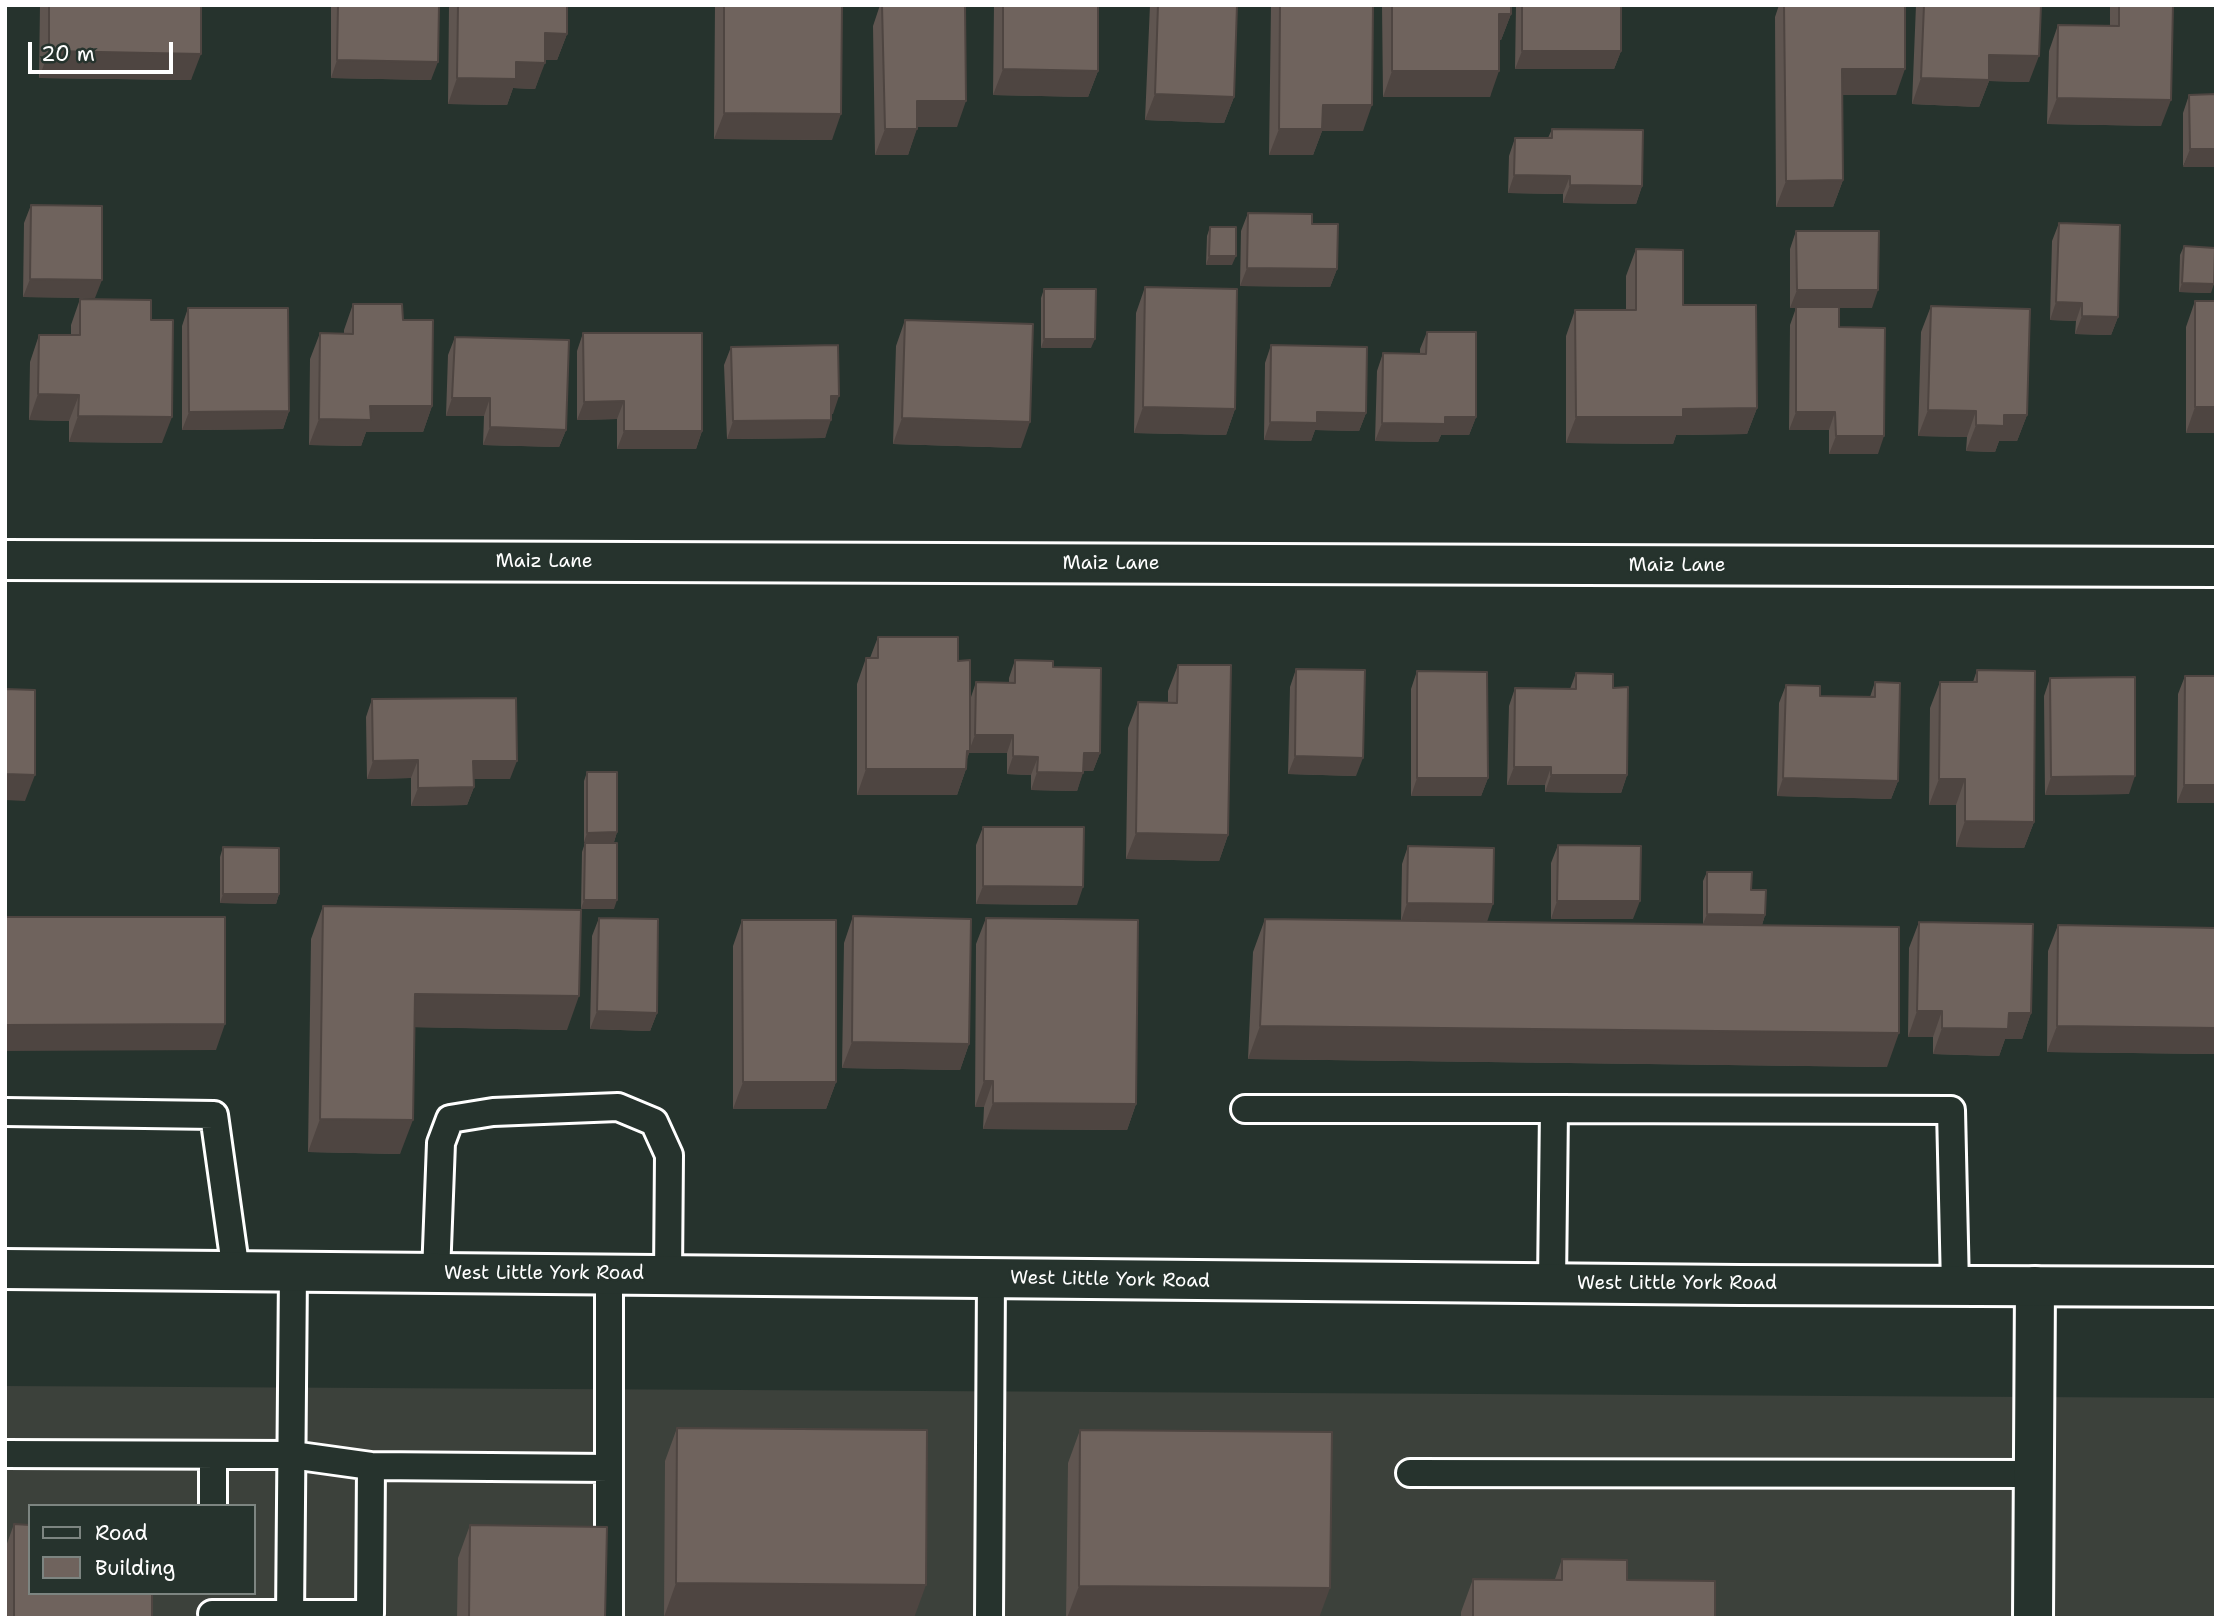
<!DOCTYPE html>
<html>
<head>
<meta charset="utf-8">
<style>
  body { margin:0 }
  #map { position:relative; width:2221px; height:1623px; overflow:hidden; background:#26332d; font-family:"Shantell Sans",sans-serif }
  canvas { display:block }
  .frame { position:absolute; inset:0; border:7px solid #fff; pointer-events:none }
  .legend { position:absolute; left:28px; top:1504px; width:228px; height:91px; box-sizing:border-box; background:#26332d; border:2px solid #7d8581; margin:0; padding:9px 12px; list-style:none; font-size:21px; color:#fff }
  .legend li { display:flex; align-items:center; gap:14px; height:35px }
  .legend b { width:35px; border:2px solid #7d8581 }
  .scale { position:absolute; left:28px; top:42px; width:145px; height:32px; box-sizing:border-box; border:4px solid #fff; border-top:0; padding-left:9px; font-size:21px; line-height:24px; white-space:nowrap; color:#fff; -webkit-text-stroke:5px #26332d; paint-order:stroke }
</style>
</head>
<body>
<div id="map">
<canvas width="2221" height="1623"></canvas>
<div class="frame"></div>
<ul class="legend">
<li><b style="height:9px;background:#26332d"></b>Road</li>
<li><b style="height:19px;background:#6f635d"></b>Building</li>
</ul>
<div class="scale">20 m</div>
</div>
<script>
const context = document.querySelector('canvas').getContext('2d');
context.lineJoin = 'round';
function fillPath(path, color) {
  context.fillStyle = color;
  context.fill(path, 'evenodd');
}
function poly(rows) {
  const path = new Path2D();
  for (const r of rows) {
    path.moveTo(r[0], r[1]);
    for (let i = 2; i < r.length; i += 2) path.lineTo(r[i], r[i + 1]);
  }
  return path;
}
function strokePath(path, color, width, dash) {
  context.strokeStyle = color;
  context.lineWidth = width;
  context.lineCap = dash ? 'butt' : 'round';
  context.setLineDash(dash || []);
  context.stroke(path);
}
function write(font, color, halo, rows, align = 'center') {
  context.font = font + ' "Shantell Sans",sans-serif';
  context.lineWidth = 5;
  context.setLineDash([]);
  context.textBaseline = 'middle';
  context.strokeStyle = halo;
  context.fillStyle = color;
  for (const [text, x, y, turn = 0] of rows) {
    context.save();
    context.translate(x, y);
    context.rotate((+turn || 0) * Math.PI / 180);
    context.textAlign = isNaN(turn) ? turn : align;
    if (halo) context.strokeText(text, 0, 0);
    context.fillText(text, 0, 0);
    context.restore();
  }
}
const built = poly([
  [5,1386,2216,1398,2216,1618,5,1618],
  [30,1506,254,1506,254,1593,30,1593]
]);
const lane = poly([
  [1245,1109,1554,1109,1552,1283],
  [1554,1109,1951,1110,1955,1286],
  [5,1112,214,1115,236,1272],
  [436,1274,441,1143,450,1119,493,1112,618,1107,654,1122,669,1155,668,1275],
  [5,1454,292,1455,371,1466,609,1468],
  [1410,1473,2034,1474],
  [213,1506,213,1455],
  [212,1614,370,1614,371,1466],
  [290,1618,293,1272],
  [609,1618,609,1275],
  [989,1618,991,1279]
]);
const street = poly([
  [5,560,2216,567],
  [2033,1618,2035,1286]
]);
const secondary = poly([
  [5,1269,1740,1285,2216,1287]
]);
const wall = poly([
  [40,5,201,5,191,80,39,78],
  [331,5,439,5,431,80,331,78],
  [449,5,567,5,567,34,557,60,545,60,535,89,513,88,507,105,448,104],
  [715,5,842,5,832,140,714,139],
  [880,5,965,5,957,127,917,127,908,155,875,155,873,26],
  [994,5,1098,5,1098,71,1088,97,993,95],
  [1150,5,1237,5,1234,97,1224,123,1145,120],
  [1271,5,1373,5,1363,131,1322,131,1313,155,1269,155],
  [1382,5,1511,5,1511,14,1501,40,1499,40,1490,97,1383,97],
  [1516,5,1621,5,1621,51,1614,69,1515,69],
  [1779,5,1905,5,1896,95,1842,95,1843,180,1833,207,1776,207,1775,17],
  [1916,5,2041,5,2029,82,1989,81,1979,107,1912,104],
  [2110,5,2173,5,2161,126,2047,124,2049,51,2058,25,2110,26],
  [2216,94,2183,167,2183,113,2189,95],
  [1552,129,1642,186,1636,204,1563,203,1563,194,1508,193,1509,156,1515,138,1548,138],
  [31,205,95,298,23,297,24,223],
  [1248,213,1312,224,1337,269,1330,287,1240,286,1241,231],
  [2059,223,2118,317,2111,335,2075,334,2076,321,2050,320,2052,241],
  [1210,227,1232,265,1206,265,1207,236],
  [1796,231,1872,308,1839,308,1839,327,1878,454,1829,454,1829,430,1789,430,1790,325,1796,308,1790,308,1790,249],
  [2184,246,2211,293,2179,292,2180,255],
  [1636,249,1683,305,1757,408,1747,434,1676,435,1673,444,1566,443,1566,336,1575,310,1626,310,1626,276],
  [1145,287,1235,409,1226,435,1134,433,1136,313],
  [1044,289,1091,348,1041,348,1041,298],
  [80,299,151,320,162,443,69,442,69,421,29,420,30,362,39,335,71,335,71,325],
  [2195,301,2216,433,2186,433,2186,327],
  [353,304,403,320,432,406,423,432,366,432,361,446,309,445,310,359,320,333,344,334,344,330],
  [1931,306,2027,415,2017,441,1999,441,1995,452,1966,451,1967,437,1918,436,1921,332],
  [188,308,289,411,283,429,182,430,182,326],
  [905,320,1021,448,893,444,896,346],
  [1427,332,1476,417,1469,435,1441,435,1438,442,1375,441,1377,371,1383,353,1420,354,1420,349],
  [583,333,702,431,696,449,617,449,617,419,577,420,577,351],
  [455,337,566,430,559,447,483,445,484,416,446,416,448,355],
  [1271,345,1366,413,1359,431,1315,430,1311,441,1264,440,1265,363],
  [731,347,833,414,831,414,825,438,727,439,724,365],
  [878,637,958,661,970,700,976,682,1009,683,1009,678,1015,660,1053,667,1100,753,1093,771,1083,771,1077,791,1031,790,1031,775,1007,774,1007,753,969,753,967,759,966,769,957,795,857,795,857,684,866,658,870,658],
  [1178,665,1228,835,1219,861,1126,859,1128,728,1138,702,1168,702,1168,691],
  [1296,669,1356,776,1288,774,1290,687],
  [1977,670,2034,822,2024,848,1956,847,1956,805,1929,805,1930,708,1940,682,1973,682],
  [1417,671,1488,778,1481,796,1411,796,1411,689],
  [1576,673,1613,688,1627,775,1621,793,1545,792,1545,785,1507,785,1509,706,1515,688,1570,689],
  [2185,676,2216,803,2177,803,2178,694],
  [2050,678,2129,794,2045,795,2044,696],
  [1875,682,1898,781,1891,799,1777,796,1779,703,1786,685,1820,696,1870,697],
  [372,699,510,779,473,779,474,787,467,805,411,806,411,778,367,779,366,717],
  [587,772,617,832,614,842,584,842,584,781],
  [983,827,1077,905,976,904,976,845],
  [585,843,614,909,581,909,582,852],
  [1558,845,1633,919,1551,919,1551,863],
  [1408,846,1487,922,1887,1067,1248,1059,1253,952,1265,919,1401,921,1402,864],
  [223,847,279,894,276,904,220,903,220,857],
  [1707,872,1751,890,1765,915,1762,925,1703,924,1703,881],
  [323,906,567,1030,414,1027,400,1154,308,1152,311,939],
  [853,916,969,1044,960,1070,842,1068,844,943],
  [599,918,657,1013,650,1031,590,1029,592,936],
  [986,918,1136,1104,1127,1130,983,1129,984,1107,975,1107,976,944],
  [742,920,836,1082,826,1109,733,1109,733,946],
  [1919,922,2031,1013,2022,1039,2005,1039,1999,1056,1933,1054,1933,1037,1908,1037,1909,948],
  [2058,925,2216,928,2216,1054,2047,1052,2048,951],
  [677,1428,927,1430,664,1617,665,1461],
  [1080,1430,1319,1618,1066,1618,1068,1463],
  [14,1524,152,1618,5,1618,5,1549],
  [470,1525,605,1618,457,1618,458,1558],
  [1562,1559,1627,1580,1715,1618,1461,1618,1461,1612,1473,1579,1555,1579]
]);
const shadedWall = poly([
  [1499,14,1511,14,1501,40,1489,40],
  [545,33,567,34,557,60,536,60],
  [49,51,201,54,191,80,39,78],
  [1522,51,1621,51,1614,69,1515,69],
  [1989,55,2039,56,2029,82,1989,81,1979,107,1912,104,1921,78],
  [337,60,438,62,431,80,331,78],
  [516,62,545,63,535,89,513,88,507,105,448,104,457,78],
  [1003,69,1098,71,1088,97,993,95],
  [1842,69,1905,69,1896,95,1833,95],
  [1392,71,1499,71,1490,97,1383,97],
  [1155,94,1234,97,1224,123,1145,120],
  [2057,98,2171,100,2161,126,2047,124],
  [917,101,966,101,957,127,907,127],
  [1323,105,1372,105,1363,131,1322,131,1313,155,1269,155,1279,129],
  [724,113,841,114,832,140,714,139],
  [885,129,917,129,908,155,875,155],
  [2190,149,2216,149,2216,167,2183,167],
  [1514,175,1570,176,1563,194,1508,193],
  [1843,180,1833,207,1776,207,1786,181],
  [1570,185,1642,186,1636,204,1563,203],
  [1209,256,1236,256,1232,265,1206,265],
  [1247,268,1337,269,1330,287,1240,286],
  [30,279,102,280,95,298,23,297],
  [2182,283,2214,284,2211,293,2179,292],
  [1797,290,1878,290,1872,308,1790,308],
  [2056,302,2082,303,2076,321,2050,320],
  [2082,316,2118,317,2111,335,2075,334],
  [1044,339,1095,339,1091,348,1041,348],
  [38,394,79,395,69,421,29,420],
  [831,396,839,396,833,414,824,414],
  [452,398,490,398,484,416,446,416],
  [624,401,617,419,577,420,584,402],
  [370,406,432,406,423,432,366,432,361,446,309,445,319,419],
  [1143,407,1235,409,1226,435,1134,433],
  [2195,407,2216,407,2216,433,2186,433],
  [1757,408,1747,434,1676,435,1673,444,1566,443,1576,417,1683,409],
  [1928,410,1976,411,1967,437,1918,436],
  [289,411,283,429,182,430,189,412],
  [1317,412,1366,413,1359,431,1315,430,1311,441,1264,440,1270,422],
  [1796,412,1835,412,1829,430,1789,430],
  [2004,415,2027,415,2017,441,1999,441,1995,452,1966,451,1976,425],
  [78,416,172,417,162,443,69,442],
  [1445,417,1476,417,1469,435,1441,435,1438,442,1375,441,1382,423],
  [902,418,1030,422,1021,448,893,444],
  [831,420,825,438,727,439,733,421],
  [490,427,566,430,559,447,483,445],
  [624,431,702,431,696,449,617,449],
  [1836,436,1884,436,1878,454,1829,454],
  [975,735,1013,735,1007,753,969,753,963,769,966,769,957,795,857,795,866,769,969,751],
  [1084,753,1100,753,1093,771,1077,771],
  [1013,756,1038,757,1031,775,1007,774],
  [1295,756,1363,758,1356,776,1288,774],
  [418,760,411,778,367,779,373,761],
  [473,761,517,761,510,779,466,779],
  [1514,767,1551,767,1545,785,1507,785],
  [1037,772,1083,773,1077,791,1031,790],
  [5,774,35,775,25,801,5,800],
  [1551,775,1627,775,1621,793,1545,792],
  [2135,776,2129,794,2045,795,2051,777],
  [1417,778,1488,778,1481,796,1411,796],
  [1783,778,1898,781,1891,799,1777,796],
  [1939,779,1965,779,1956,805,1929,805],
  [2184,785,2216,785,2216,803,2177,803],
  [474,787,467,805,411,806,418,788],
  [1965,821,2034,822,2024,848,1956,847],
  [617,832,614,842,584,842,587,833],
  [1136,833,1228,835,1219,861,1126,859],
  [983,886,1083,887,1077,905,976,904],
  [223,894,279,894,276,904,220,903],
  [584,900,617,900,614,909,581,909],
  [1557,901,1640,901,1633,919,1551,919],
  [1407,903,1493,904,1487,922,1401,921],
  [1707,914,1765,915,1762,925,1703,924],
  [415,994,579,996,567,1030,403,1027],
  [597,1011,657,1013,650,1031,590,1029],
  [1917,1011,1942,1011,1933,1037,1908,1037],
  [2009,1013,2031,1013,2022,1039,2005,1039,1999,1056,1933,1054,1942,1028],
  [225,1024,216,1050,5,1051,5,1025],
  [1260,1026,1899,1033,1887,1067,1248,1059],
  [2057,1026,2216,1028,2216,1054,2047,1052],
  [852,1042,969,1044,960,1070,842,1068],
  [984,1081,993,1081,984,1107,975,1107],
  [743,1082,836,1082,826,1109,733,1109],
  [993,1103,1136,1104,1127,1130,983,1129],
  [320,1119,413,1120,400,1154,308,1152],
  [676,1583,926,1585,914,1618,664,1617],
  [1079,1586,1330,1588,1319,1618,1067,1618]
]);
const building = poly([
  [49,5,201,5,201,54,49,51,49,5],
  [338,5,439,5,438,62,337,60,338,5],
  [458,5,567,5,567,34,545,33,545,63,516,62,516,79,457,78,458,5],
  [724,5,842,5,841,114,724,113,724,5],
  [882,5,965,5,966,101,917,101,917,129,885,129,882,5],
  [1003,5,1098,5,1098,71,1003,69,1003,5],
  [1158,5,1237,5,1234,97,1155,94,1158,5],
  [1280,5,1373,5,1372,105,1323,105,1322,129,1279,129,1280,5],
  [1392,5,1511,5,1511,14,1499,14,1499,71,1392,71,1392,5],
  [1522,5,1621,5,1621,51,1522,51,1522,5],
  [1784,5,1905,5,1905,69,1842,69,1843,180,1786,181,1784,5],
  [1924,5,2041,5,2039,56,1989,55,1989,80,1921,78,1924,5],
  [2119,5,2173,5,2171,100,2057,98,2058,25,2119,26,2119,5],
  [2216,94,2216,149,2190,149,2189,95,2216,94],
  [1552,129,1643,130,1642,186,1570,185,1570,176,1514,175,1515,138,1552,138,1552,129],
  [31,205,102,206,102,280,30,279,31,205],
  [1248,213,1312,214,1312,224,1338,224,1337,269,1247,268,1248,213],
  [2059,223,2120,225,2118,317,2082,316,2082,303,2056,302,2059,223],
  [1210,227,1236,227,1236,256,1209,256,1210,227],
  [1796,231,1879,231,1878,290,1797,290,1796,231],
  [2184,246,2215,248,2214,284,2182,283,2184,246],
  [1636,249,1683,250,1683,305,1756,305,1757,408,1683,409,1683,417,1576,417,1575,310,1636,310,1636,249],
  [1145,287,1237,289,1235,409,1143,407,1145,287],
  [1044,289,1096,289,1095,339,1044,339,1044,289],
  [80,299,151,300,151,320,173,320,172,417,78,416,79,395,38,394,39,335,80,335,80,299],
  [2195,301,2216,301,2216,407,2195,407,2195,301],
  [353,304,402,304,403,320,433,320,432,406,370,406,371,420,319,419,320,333,353,334,353,304],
  [1931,306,2030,309,2027,415,2004,415,2004,426,1976,425,1976,411,1928,410,1931,306],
  [1796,307,1839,307,1839,327,1885,328,1884,436,1836,436,1835,412,1796,412,1796,307],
  [188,308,288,308,289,411,189,412,188,308],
  [905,320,1033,324,1030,422,902,418,905,320],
  [1427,332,1476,332,1476,417,1445,417,1445,424,1382,423,1383,353,1426,354,1427,332],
  [583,333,702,333,702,431,624,431,624,401,584,402,583,333],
  [455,337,569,340,566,430,490,427,490,398,452,398,455,337],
  [838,345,839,396,831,396,831,420,733,421,731,347,838,345],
  [1271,345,1367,347,1366,413,1317,412,1317,423,1270,422,1271,345],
  [878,637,958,637,958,661,970,660,970,751,967,751,966,769,866,769,866,658,878,658,878,637],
  [1015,660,1053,661,1053,667,1101,668,1100,753,1084,753,1083,773,1037,772,1038,757,1013,756,1013,735,975,735,976,682,1015,683,1015,660],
  [1178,665,1231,665,1228,835,1136,833,1138,702,1177,703,1178,665],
  [1296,669,1365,670,1363,758,1295,756,1296,669],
  [1977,670,2035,671,2034,822,1965,821,1965,779,1939,779,1940,682,1977,682,1977,670],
  [1417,671,1487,672,1488,778,1417,778,1417,671],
  [1576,673,1613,674,1613,688,1628,687,1627,775,1551,775,1551,767,1514,767,1515,688,1576,689,1576,673],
  [2185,676,2216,676,2216,785,2184,785,2185,676],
  [2135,677,2135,776,2051,777,2050,678,2135,677],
  [1875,682,1900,683,1898,781,1783,778,1786,685,1820,686,1820,696,1875,697,1875,682],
  [5,689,35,690,35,775,5,774,5,689],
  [516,698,517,761,473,761,474,787,418,788,418,760,373,761,372,699,516,698],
  [587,772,617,772,617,832,587,833,587,772],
  [983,827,1084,827,1083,887,983,886,983,827],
  [585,843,617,843,617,900,584,900,585,843],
  [1558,845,1641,846,1640,901,1557,901,1558,845],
  [1408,846,1494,848,1493,904,1407,903,1408,846],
  [223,847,279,848,279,894,223,894,223,847],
  [1707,872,1752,872,1751,890,1766,890,1765,915,1707,914,1707,872],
  [323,906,581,910,579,996,415,994,413,1120,320,1119,323,906],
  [853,916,971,919,969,1044,852,1042,853,916],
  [5,917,225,917,225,1024,5,1025,5,917],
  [599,918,658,919,657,1013,597,1011,599,918],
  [986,918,1138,920,1136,1104,993,1103,993,1081,984,1081,986,918],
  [1265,919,1899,927,1899,1033,1260,1026,1265,919],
  [742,920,836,920,836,1082,743,1082,742,920],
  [1919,922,2033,924,2031,1013,2009,1013,2008,1029,1942,1028,1942,1011,1917,1011,1919,922],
  [2058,925,2216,928,2216,1028,2057,1026,2058,925],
  [677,1428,927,1430,926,1585,676,1583,677,1428],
  [1080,1430,1332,1432,1330,1588,1079,1586,1080,1430],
  [14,1524,30,1525,30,1593,152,1593,152,1618,14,1618,14,1524],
  [470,1525,607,1527,605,1618,469,1618,470,1525],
  [1562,1559,1627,1560,1627,1580,1715,1581,1715,1618,1473,1618,1473,1579,1562,1580,1562,1559]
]);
const streetNames = [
  ["Maiz Lane",544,562],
  ["Maiz Lane",1111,564],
  ["Maiz Lane",1677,566],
  ["West Little York Road",544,1274],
  ["West Little York Road",1110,1280,1],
  ["West Little York Road",1677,1284]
];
fillPath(built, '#3c413b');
strokePath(lane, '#fff', 32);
strokePath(street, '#fff', 44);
strokePath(secondary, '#fff', 44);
strokePath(lane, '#26332d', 26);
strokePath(street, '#26332d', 38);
strokePath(secondary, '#26332d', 38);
fillPath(wall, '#5f5550');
fillPath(shadedWall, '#4e4541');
fillPath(building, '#6f635d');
strokePath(building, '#4e4541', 2);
write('19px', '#fff', '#26332d', streetNames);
</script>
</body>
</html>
